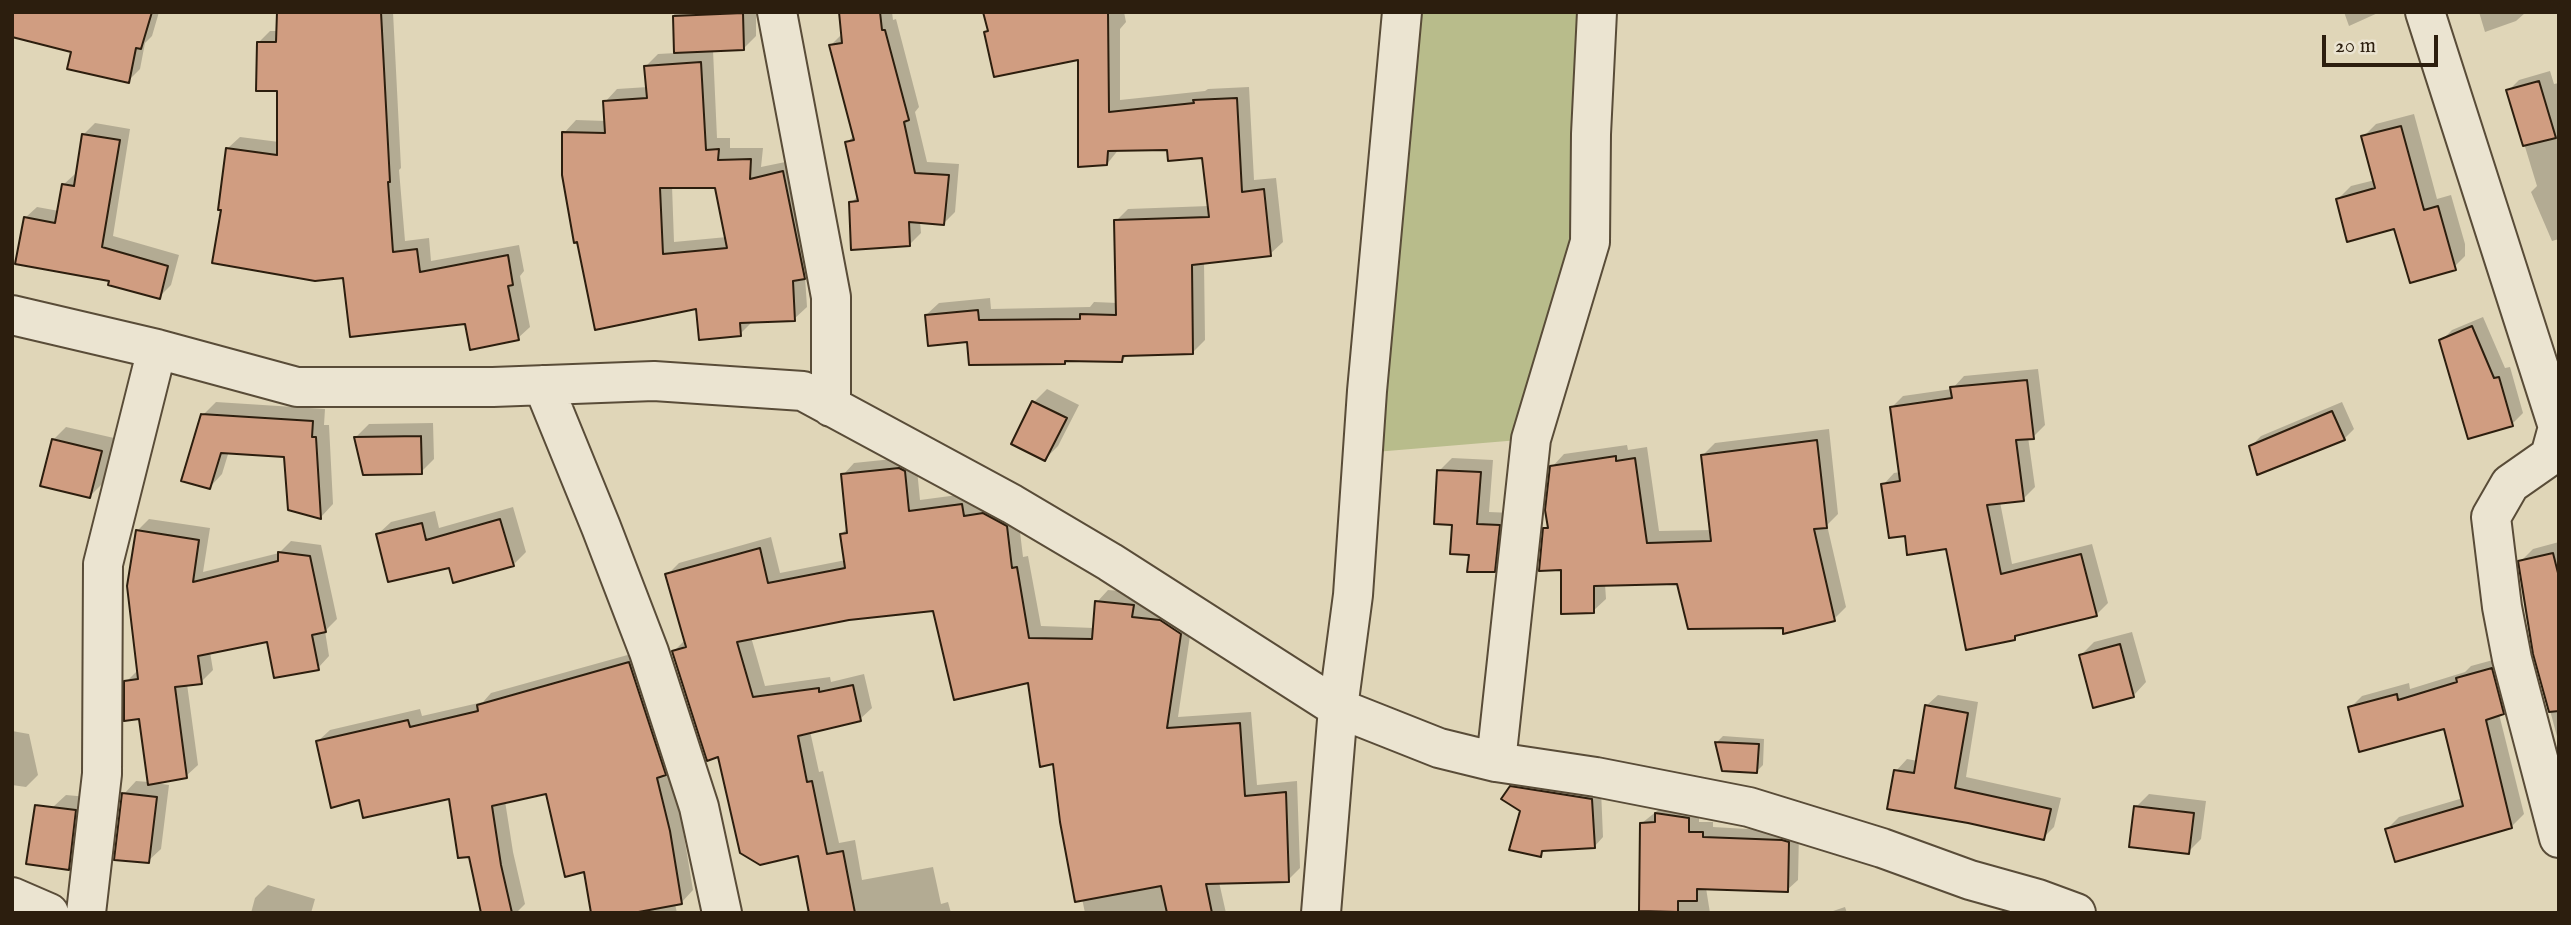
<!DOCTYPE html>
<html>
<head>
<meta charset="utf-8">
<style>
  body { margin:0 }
  #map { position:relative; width:2571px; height:925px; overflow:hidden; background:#e0d6b8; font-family:"IM FELL English",serif }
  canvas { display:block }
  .frame { position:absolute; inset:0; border:14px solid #2c1e0e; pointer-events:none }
  .scale { position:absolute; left:2322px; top:35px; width:116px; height:32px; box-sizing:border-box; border:4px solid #2c1e0e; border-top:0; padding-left:9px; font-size:21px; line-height:24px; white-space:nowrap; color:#2c1e0e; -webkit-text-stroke:5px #ebe4d1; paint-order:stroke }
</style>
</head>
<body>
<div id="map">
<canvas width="2571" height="925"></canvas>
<div class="frame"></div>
<div class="scale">20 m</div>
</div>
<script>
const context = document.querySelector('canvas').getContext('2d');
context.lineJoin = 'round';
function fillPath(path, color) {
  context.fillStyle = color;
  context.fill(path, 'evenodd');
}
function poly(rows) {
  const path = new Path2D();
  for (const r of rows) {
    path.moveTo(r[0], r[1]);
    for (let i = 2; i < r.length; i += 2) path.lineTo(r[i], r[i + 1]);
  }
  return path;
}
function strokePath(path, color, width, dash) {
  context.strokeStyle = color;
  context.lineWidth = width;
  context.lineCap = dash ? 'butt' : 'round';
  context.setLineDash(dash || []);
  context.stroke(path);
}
const green = poly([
  [1402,12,1597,12,1590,242,1531,439,1363,453]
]);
const shadow = poly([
  [12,12,159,12,152,36,145,43,140,69,128,81,73,51],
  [279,12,393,12,401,168,399,170,405,241,429,238,431,261,519,245,524,271,520,276,530,327,518,338,466,322,223,209,228,148,240,137,279,142,279,90,259,42,270,31,278,31],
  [674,12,756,12,756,36,744,48,713,50,717,138,730,138,730,148,763,148,761,167,795,160,817,265,805,277,807,307,794,319,753,321,740,334,698,307,564,133,576,120,606,121,605,102,617,89,648,87,646,66,658,54,676,53],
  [672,186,717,186,727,237,674,242],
  [840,12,892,12,893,20,896,19,919,107,915,112,927,162,959,164,955,212,944,223,920,221,921,233,909,245,851,203,859,195,847,143,854,135,831,45,843,33],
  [984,12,1124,12,1126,22,1120,29,1120,100,1205,91,1208,89,1249,87,1254,180,1276,178,1283,242,1270,254,1204,262,1205,340,1192,353,1128,354,1122,361,1067,359,1064,362,969,340,926,315,939,303,990,298,991,309,1090,307,1094,302,1118,303,1116,221,1128,209,1209,206,1204,157,1169,148,1119,149,1107,164,1080,58,996,75],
  [2344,12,2380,12,2349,26],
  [2479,12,2525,12,2525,13,2516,21,2485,32],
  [2550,71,2554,84,2559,83,2559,239,2552,241,2531,192,2537,186,2508,91,2519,80],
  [2414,114,2437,199,2451,195,2465,244,2465,256,2452,269,2396,227,2338,199,2351,186,2375,180,2363,137,2376,124],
  [95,123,130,129,113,236,179,255,171,285,159,297,111,280,25,218,37,207,59,211,63,185,75,174,77,174,83,135],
  [2483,317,2505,368,2510,367,2523,413,2512,424,2469,436,2441,341,2452,330],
  [2038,369,2045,425,2033,437,2028,437,2035,487,2023,499,2000,502,2012,564,2092,544,2108,603,2096,615,2020,633,2014,639,1947,547,1906,534,1883,485,1894,473,1901,472,1892,407,1903,396,1952,389,1964,376],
  [1047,389,1079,405,1058,446,1045,459,1034,402],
  [216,402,325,409,324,425,329,425,333,504,321,517,286,455,229,451,222,474,210,487,203,415],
  [2342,402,2354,429,2344,439,2251,446,2261,436],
  [433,423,434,459,421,472,356,437,369,424],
  [66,427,114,438,103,483,90,496,53,440],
  [1829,429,1838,514,1827,525,1846,607,1834,619,1784,626,1678,582,1605,584,1606,599,1593,611,1545,529,1549,524,1552,467,1564,454,1627,445,1628,450,1647,447,1659,531,1712,530,1703,455,1715,443],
  [912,457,916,459,920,500,973,493,1018,515,1023,557,1028,556,1041,626,1094,628,1097,602,1108,590,1145,593,1192,622,1178,717,1251,712,1257,785,1297,781,1300,868,1288,880,1219,882,1226,913,1085,913,1054,762,1029,680,935,609,849,618,751,637,765,686,830,677,831,682,864,674,872,708,860,719,810,731,819,772,823,771,839,843,855,840,862,880,933,867,941,904,948,902,951,913,811,913,800,854,719,755,674,651,686,639,667,575,679,563,771,537,780,573,846,560,841,534,849,527,843,475,854,463],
  [1452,458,1493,460,1489,512,1512,513,1507,557,1494,570,1471,553,1453,524,1439,471],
  [513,507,526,552,513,565,378,534,391,522,435,511,439,528],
  [149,519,210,528,203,572,279,553,291,541,321,545,337,619,325,631,329,656,318,668,269,640,210,652,213,670,201,682,187,684,198,765,186,776,155,783,169,785,161,849,148,861,124,794,136,781,149,782,141,717,126,682,138,670,137,531],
  [2559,542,2559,744,2535,654,2520,562,2533,549],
  [2132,632,2146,682,2134,695,2081,655,2094,642],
  [642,651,681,818,693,890,681,903,675,904,677,913,592,913,585,870,548,792,505,801,513,852,525,904,516,913,483,913,470,855,450,797,361,798,317,742,330,730,420,709,422,716,483,702,491,693],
  [2504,657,2515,700,2499,714,2524,814,2511,827,2387,829,2399,817,2463,798,2445,727,2350,708,2362,696,2409,683,2410,689,2465,672,2471,666],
  [1938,695,1978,702,1966,777,2061,798,2054,827,2043,838,1896,771,1907,759,1918,761,1926,706],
  [12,731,29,734,38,775,26,787,12,785],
  [1723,736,1764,739,1763,765,1756,772,1717,742],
  [1521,778,1601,790,1603,837,1594,847,1546,849,1540,855,1511,787],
  [2149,794,2206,801,2201,839,2188,852,2136,807],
  [66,795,88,797,81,855,68,868,53,807],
  [1667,803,1699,807,1699,822,1713,822,1713,827,1799,832,1798,880,1787,890,1706,888,1710,913,1640,913,1642,823],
  [268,885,315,899,311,913,251,913,255,898],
  [1845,907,1847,913,1827,913]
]);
const building = poly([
  [12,12,152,12,141,49,136,48,129,83,67,69,71,52,12,37,12,12],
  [277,12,381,12,390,182,388,182,393,252,417,249,420,272,508,255,513,285,508,286,519,340,470,350,465,324,350,337,343,278,315,281,212,263,221,210,218,210,226,148,277,155,277,91,256,91,257,42,276,42,277,12],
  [839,12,880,12,882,30,885,30,909,120,904,122,915,173,949,175,944,225,909,222,910,246,851,250,849,202,858,201,845,142,854,140,829,45,842,43,839,12],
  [983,12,1108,12,1109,112,1194,103,1193,100,1237,98,1242,192,1264,189,1271,256,1192,265,1193,354,1123,356,1122,362,1065,361,1065,364,969,365,967,342,928,346,925,315,978,310,979,320,1080,319,1080,314,1116,315,1114,220,1209,217,1202,158,1168,161,1167,150,1108,151,1107,165,1078,167,1078,60,994,77,984,32,988,31,983,12],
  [743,13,744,50,674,53,673,16,743,13],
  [701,62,706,150,719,149,718,160,751,159,750,179,783,171,805,279,793,281,795,321,740,323,741,336,699,340,696,309,595,330,577,242,574,243,562,175,562,132,605,133,603,101,647,98,644,66,701,62],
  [660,188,715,188,727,248,663,254,660,188],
  [2539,81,2556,138,2523,146,2506,90,2539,81],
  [2401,126,2424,210,2438,206,2456,270,2410,283,2394,229,2347,242,2336,199,2375,188,2361,136,2401,126],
  [82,134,120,140,102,247,168,266,160,299,108,285,109,281,15,264,24,217,55,223,62,184,74,186,82,134],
  [2472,326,2494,378,2499,377,2513,426,2468,439,2439,340,2472,326],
  [2027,380,2034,439,2016,440,2024,501,1987,505,2001,574,2081,554,2097,616,2015,636,2015,640,1966,650,1946,549,1907,555,1905,536,1889,538,1881,484,1900,481,1890,407,1952,398,1950,387,2027,380],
  [1032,401,1067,418,1045,461,1011,444,1032,401],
  [2332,411,2345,440,2257,475,2249,446,2332,411],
  [201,414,313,421,312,437,316,437,321,519,288,510,284,457,221,453,210,489,181,481,201,414],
  [421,436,422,474,363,475,354,437,421,436],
  [52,439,102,451,90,498,40,486,52,439],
  [1817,440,1827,528,1814,529,1835,621,1783,634,1783,628,1688,629,1677,584,1594,586,1594,613,1561,614,1561,570,1539,571,1543,528,1548,528,1545,510,1550,466,1616,456,1616,461,1635,458,1647,543,1711,541,1701,455,1817,440],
  [899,468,905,471,909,511,962,504,964,516,983,513,1007,526,1012,568,1017,567,1029,638,1092,639,1095,601,1134,605,1132,617,1160,620,1181,634,1167,728,1240,723,1245,796,1286,792,1289,882,1206,884,1212,913,1167,913,1161,886,1075,902,1060,822,1053,764,1040,767,1028,683,954,700,933,611,849,620,737,642,753,697,819,688,819,692,853,685,861,721,798,736,807,782,812,781,827,854,843,851,855,913,809,913,798,856,760,865,740,853,718,757,707,761,672,651,686,647,665,574,760,548,768,583,845,568,840,534,847,533,841,474,899,468],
  [1437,470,1481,472,1477,524,1500,525,1495,572,1467,572,1469,555,1450,554,1452,525,1434,524,1437,470],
  [500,519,514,566,453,583,449,568,388,582,376,534,422,523,426,540,500,519],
  [136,530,199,540,193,582,278,561,278,552,310,556,326,632,312,635,319,670,274,678,267,642,198,656,202,684,175,687,187,778,148,785,139,719,124,721,124,681,138,679,127,586,136,530],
  [2553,553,2559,577,2559,711,2549,712,2533,654,2518,561,2553,553],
  [2120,644,2134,697,2093,708,2079,655,2120,644],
  [629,662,666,775,657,778,670,831,682,904,633,913,591,913,584,872,565,877,546,794,492,806,501,865,512,913,481,913,469,857,458,858,449,799,363,818,359,800,331,808,316,741,408,720,410,727,478,711,477,705,629,662],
  [2492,668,2504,714,2486,720,2512,828,2395,862,2385,829,2463,806,2444,729,2359,752,2348,707,2397,694,2398,700,2457,682,2456,678,2492,668],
  [1925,705,1968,713,1955,788,2051,809,2044,840,1968,823,1887,809,1894,770,1914,773,1925,705],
  [1715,742,1759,744,1757,773,1722,771,1715,742],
  [1510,786,1592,799,1595,848,1542,851,1541,857,1509,850,1520,811,1501,799,1510,786],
  [122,793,157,797,149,863,114,860,122,793],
  [35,805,76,810,69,870,26,864,35,805],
  [2134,806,2194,813,2189,854,2129,847,2134,806],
  [1655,813,1689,818,1689,832,1703,832,1703,837,1782,840,1789,842,1788,892,1697,889,1697,901,1678,901,1678,912,1639,911,1640,823,1655,822,1655,813]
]);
const minor = poly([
  [777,12,831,297,831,407],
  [2425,12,2558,427,2550,456,2510,484,2491,517,2502,607,2512,659,2559,838],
  [12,315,157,349,297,387,493,387,654,381,803,391,1012,504,1110,562,1338,708,1439,748,1496,762,1596,777,1749,807,1882,848,1970,880,2038,899,2076,913],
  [543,385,601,527,649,652,699,807,722,913],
  [1496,762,1531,439,1590,242,1591,134,1597,12],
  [12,897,49,913],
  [86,913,102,774,103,564,157,349],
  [1321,913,1338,708,1353,595,1367,391,1402,12]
]);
fillPath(green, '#b8bc8b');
fillPath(shadow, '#0003');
fillPath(building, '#d09d81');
strokePath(building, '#2c1e0e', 2);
strokePath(minor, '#594c38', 42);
strokePath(minor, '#ebe4d1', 38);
</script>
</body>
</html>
